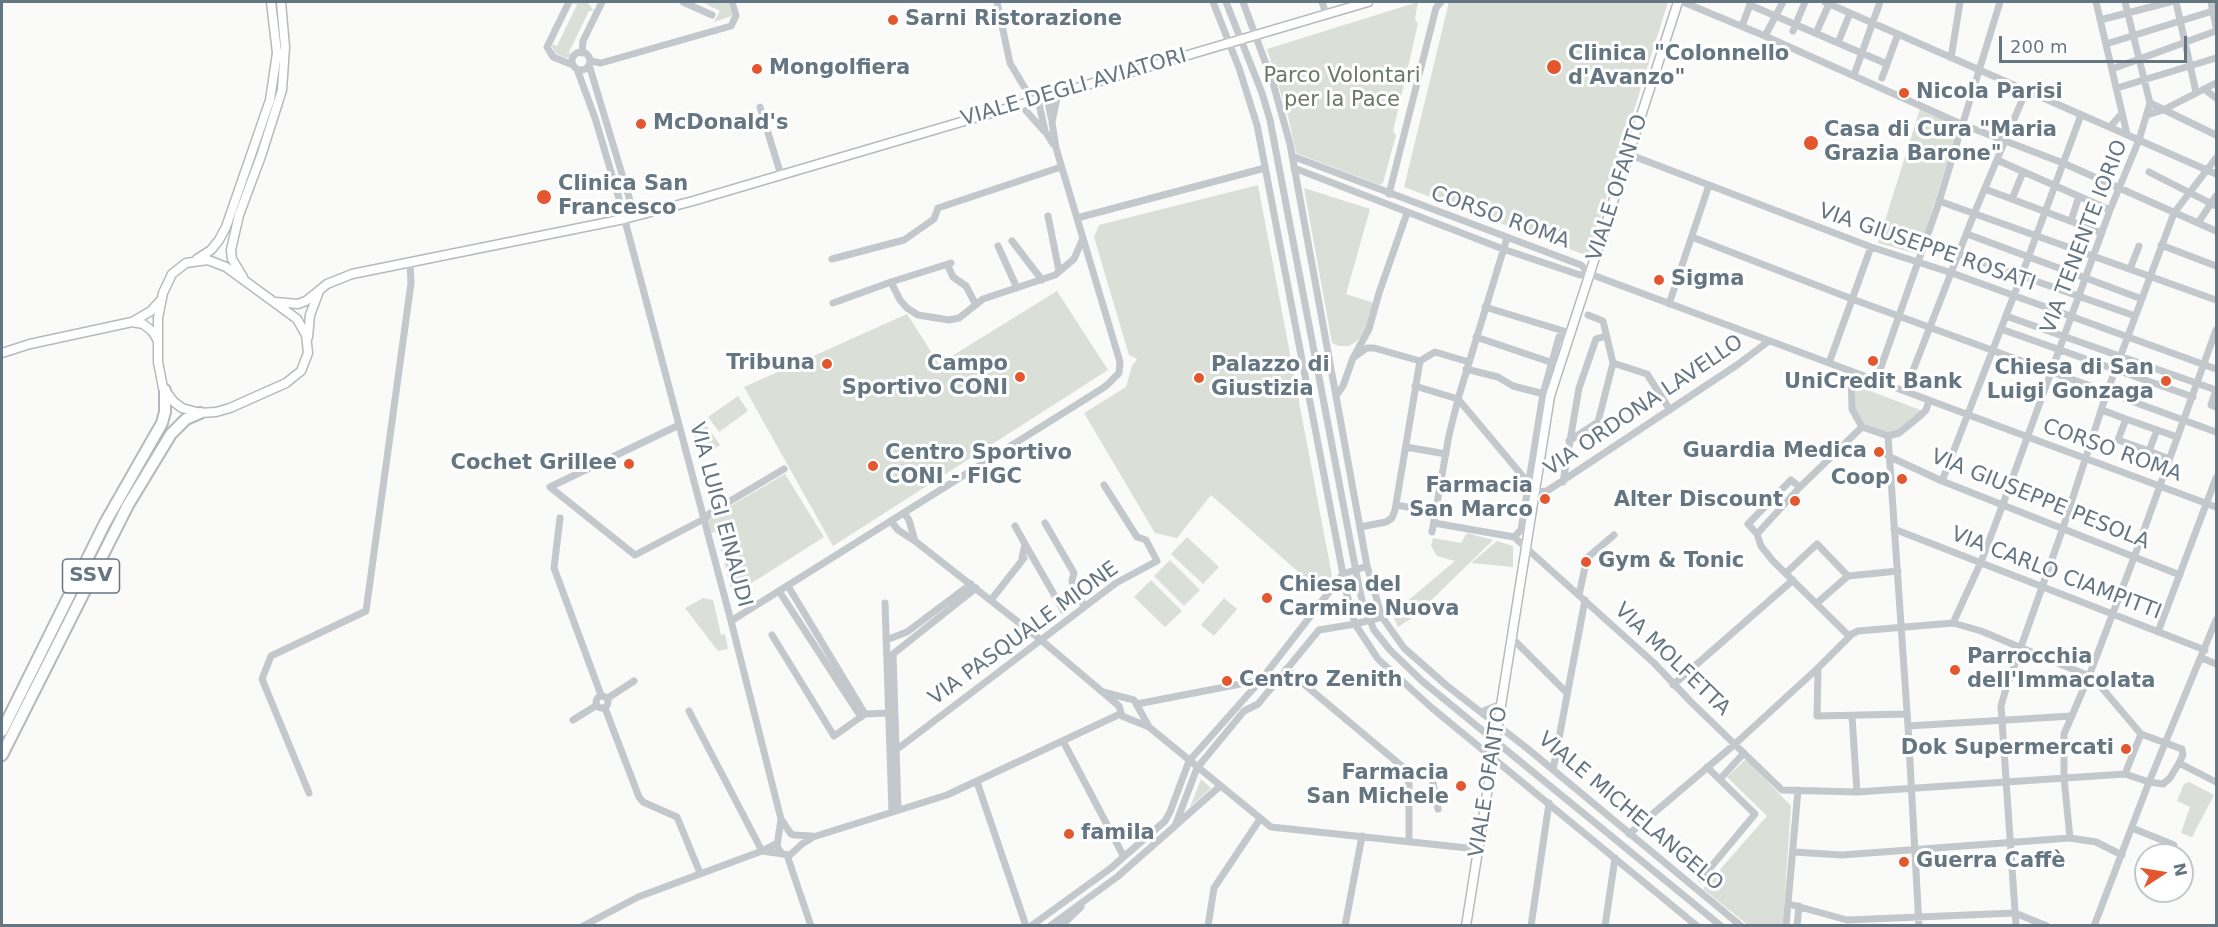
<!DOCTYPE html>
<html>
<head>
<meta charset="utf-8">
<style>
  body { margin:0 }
  #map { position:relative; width:2218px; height:927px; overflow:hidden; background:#fafaf8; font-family:"DejaVu Sans",sans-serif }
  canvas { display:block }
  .frame { position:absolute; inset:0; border:3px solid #657683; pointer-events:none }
  .north { position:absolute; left:2134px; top:843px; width:60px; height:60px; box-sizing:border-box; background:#fff; border:2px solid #c1c8cd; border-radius:50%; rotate:78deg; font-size:16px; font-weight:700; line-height:24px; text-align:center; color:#657683 }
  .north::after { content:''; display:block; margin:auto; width:21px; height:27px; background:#e4572e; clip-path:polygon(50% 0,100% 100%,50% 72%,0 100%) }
  .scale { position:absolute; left:1999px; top:36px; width:188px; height:27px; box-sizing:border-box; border:3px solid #657683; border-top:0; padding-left:8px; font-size:18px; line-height:21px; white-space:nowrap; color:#657683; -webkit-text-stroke:4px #fff; paint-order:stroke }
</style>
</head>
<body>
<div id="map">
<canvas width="2218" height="927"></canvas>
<div class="frame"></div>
<div class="north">N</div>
<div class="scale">200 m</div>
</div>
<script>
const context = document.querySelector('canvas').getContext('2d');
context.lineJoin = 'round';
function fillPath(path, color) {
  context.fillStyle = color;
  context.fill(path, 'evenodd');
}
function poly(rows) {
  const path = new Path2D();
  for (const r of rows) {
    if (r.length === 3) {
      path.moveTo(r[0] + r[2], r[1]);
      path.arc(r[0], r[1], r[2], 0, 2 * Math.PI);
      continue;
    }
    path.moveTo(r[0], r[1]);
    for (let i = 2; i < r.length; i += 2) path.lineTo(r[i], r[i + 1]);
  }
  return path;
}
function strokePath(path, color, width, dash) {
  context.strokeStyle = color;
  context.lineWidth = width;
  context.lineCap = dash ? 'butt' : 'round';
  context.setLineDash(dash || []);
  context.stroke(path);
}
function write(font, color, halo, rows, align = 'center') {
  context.font = font + ' "DejaVu Sans",sans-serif';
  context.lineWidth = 6;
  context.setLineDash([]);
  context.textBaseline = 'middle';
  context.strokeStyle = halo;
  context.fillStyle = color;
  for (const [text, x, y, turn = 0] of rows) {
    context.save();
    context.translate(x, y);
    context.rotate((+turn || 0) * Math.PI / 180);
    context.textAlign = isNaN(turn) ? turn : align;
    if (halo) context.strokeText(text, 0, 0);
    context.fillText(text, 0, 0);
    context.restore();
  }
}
const green = poly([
  [575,2,587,2,594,11,589,11,569,52,572,56,566,58,555,53,552,47,553,44,557,46,577,5,573,3],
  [702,2,728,2,732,16,714,22,720,11],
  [1418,2,1415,19,1418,24,1393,131,1396,135,1383,183,1380,185,1296,153,1288,116,1267,49],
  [1449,2,1668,2,1588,256,1404,187],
  [1920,109,1959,125,1918,254,1878,243],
  [1258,185,1332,576,1320,591,1211,495,1177,538,1155,533,1084,413,1126,387,1132,366,1137,359,1129,355,1094,237,1099,225],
  [1304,188,1370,209,1346,294,1374,303,1365,332,1357,341,1349,346,1339,346,1332,343],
  [1057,291,1108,370,833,546,744,387,907,314,939,364],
  [1854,385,1923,411,1897,432,1889,434,1866,426,1854,409],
  [738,396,748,411,719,432,708,417],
  [702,419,720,445,707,454,689,428],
  [785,474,824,537,733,595,716,532,711,533,708,519],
  [1467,533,1493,540,1415,616,1398,627,1392,614,1455,561,1437,556,1431,546,1433,538,1461,543],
  [1187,537,1219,567,1203,584,1171,554],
  [1497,541,1513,546,1513,567,1471,563],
  [1170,560,1200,590,1184,606,1154,576],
  [1151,580,1182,611,1165,627,1134,597],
  [703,598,713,600,721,635,725,634,728,649,718,651,685,608],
  [1224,598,1237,609,1214,636,1201,625],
  [1746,759,1791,806,1783,922,1781,925,1748,925,1703,889,1767,816,1727,777],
  [1201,779,1211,788,1190,807],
  [2189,782,2214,795,2192,837,2181,833,2190,807,2177,801,2184,784]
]);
const minor = poly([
  [569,2,547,47,553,57,573,65],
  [683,2,712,15],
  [997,2,1010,63,1032,100],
  [1213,2,1239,68,1257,125,1347,595,1355,624,1378,659,1432,708,1697,926],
  [1226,2,1262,93,1270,120,1359,587,1363,604,1374,630,1390,650,1422,681,1721,926],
  [1243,2,1273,83,1290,144,1367,566,1382,617,1404,648,1446,685,1528,749,1741,926],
  [1322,2,1326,14],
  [1683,2,1765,36,1961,124,2063,163,2216,231],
  [1825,2,2216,174],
  [2096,2,2127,134],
  [2176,2,2196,92],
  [2211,2,2216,27],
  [1750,5,1887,64],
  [2100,20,2170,2],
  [1742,26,1751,2],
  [1793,31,1805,2],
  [1816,33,1829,4],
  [1765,36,1783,2],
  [1838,43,1850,13],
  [2106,44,2216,10],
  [581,61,9],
  [582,53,583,41,602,2],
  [1951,58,1960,2],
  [590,61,601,63,731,26,736,16,732,2],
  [589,65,635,217],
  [577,69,595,118,620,202,731,621,781,819,791,834],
  [2112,69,2216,31],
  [1854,75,1880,2],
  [1882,78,1898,34],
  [2117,88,2216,58],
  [2204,89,2216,98],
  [1047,96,1051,117],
  [1038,99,1045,131,1053,144],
  [2150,103,2216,135],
  [1020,104,1044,131],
  [760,107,781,175],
  [2147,115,2163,110,2216,83],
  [2110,127,2122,113],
  [1628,154,1871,247,1952,273,2216,369],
  [1292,156,1581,265,1590,274],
  [1997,160,2110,210],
  [1294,168,1503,249,1580,275,1590,274,2216,507],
  [2149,172,2216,206],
  [1985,189,2102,233],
  [1389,194,1436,8,1441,2],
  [2012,199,2023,172],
  [1939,201,2216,300],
  [1048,216,1059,271],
  [1077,218,1265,168],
  [2071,221,2079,196],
  [2198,223,2216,196],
  [1967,234,2142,299],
  [1692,237,1852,299,2216,432],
  [1012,241,1042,280],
  [2161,245,2216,266],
  [998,246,1017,288],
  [1959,254,2135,316],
  [832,259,904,240,934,219,938,208,1061,167],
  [948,266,953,277,966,286,976,305],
  [2130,269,2139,246],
  [891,282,900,300,907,308,918,315,949,320,959,318,983,299,1055,275,1074,259,1083,238],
  [833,303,891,282,951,263],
  [1669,304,1709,185],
  [1485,307,1570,333],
  [2006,316,2216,390],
  [2001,329,2193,397],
  [1476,337,1553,363],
  [1353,358,1369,329,1379,293,1407,213],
  [1613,363,1647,374,1670,410],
  [1829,363,1871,247],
  [1466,369,1498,377,1513,386,1544,394],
  [1851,372,1852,409,1862,427,1874,431,1888,436,1899,433,1920,416,1926,410,1929,401],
  [1876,381,1937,208,2000,2],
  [1415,386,1458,399,1536,492,1547,491,1737,365,1769,341],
  [2216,390,2211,405,2216,407],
  [1905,391,1974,214,2026,91],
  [1336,396,1343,386,1353,358,1367,348,1374,348,1420,361],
  [2102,410,2126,419],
  [679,425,550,487,635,555,704,519,710,513,784,469],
  [2157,430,2149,451,2118,440,2126,419,2177,437],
  [1888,436,1908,726,1919,926],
  [1569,441,1598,422,1613,363,1603,321,1588,315],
  [1406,447,1446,454],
  [2149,451,2169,459],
  [1888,456,1942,481,2180,575],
  [1942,481,2021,277,2081,115],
  [1563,482,1579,388,1596,339,1606,336],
  [1800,487,1791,480,1748,524,1757,534,1761,546,1773,561,1849,636],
  [1396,505,1436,512],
  [904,513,909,520,915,541],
  [560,518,554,568,601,695],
  [891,521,898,530,915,541,1041,640,1119,706],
  [1045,523,1074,573,1072,581,1075,593,1085,606],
  [1434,523,1514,537,1654,663,1691,702,1782,790,1857,792,2125,774],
  [1015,526,1025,544],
  [1360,527,1386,522,1392,518,1395,510,1420,361,1435,352,1469,362],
  [1894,529,2205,650],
  [1432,532,1449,435,1458,399,1507,238],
  [1757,534,1800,487,1862,427],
  [1514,537,1521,530,1543,394,1559,337,1568,340],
  [1022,558,1025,544,1063,610],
  [1786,573,1817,544,1848,576],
  [1848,576,1898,571],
  [788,586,865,714],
  [779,591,861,717],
  [1579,595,1587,558,1614,535],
  [991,600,1024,558],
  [885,603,892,812],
  [1817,603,1848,576],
  [731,621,1092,395,1106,386,1119,373,1120,362,1056,148,1052,122,1058,93],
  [1953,623,1981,562,2003,504,2110,210,2139,140,2150,103,2125,2],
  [2158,632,2216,478],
  [772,635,834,736,865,714,889,713],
  [1512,638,1567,693],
  [886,640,907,632,971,584],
  [2202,658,2216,664],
  [1818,668,1817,716,1907,714],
  [1286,669,1404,768,1409,784,1409,841],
  [1673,685,1793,580],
  [1103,692,1134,700,1148,725],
  [602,702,6],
  [608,698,634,681],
  [1137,704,1261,680],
  [1119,706,1122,716,1149,727,1271,827,1477,849],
  [605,708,639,797,643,802,677,817,700,873],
  [689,711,762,851],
  [1481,712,1501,704],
  [1852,716,1857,792],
  [573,720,597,705],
  [1908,726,2072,716],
  [1063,741,1124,857],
  [896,750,1116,583,1157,561,1146,540,1137,537,1104,485],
  [2179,763,2216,782],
  [1553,770,1585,600],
  [1431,773,1438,809],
  [1409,776,1443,770],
  [1720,779,1744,753],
  [977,782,1026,926],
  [309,793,262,679,271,656,366,611,411,283,410,262],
  [898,810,893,654,976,588],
  [781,819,777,846,782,854],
  [1177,824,1219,787],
  [2132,828,2174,845,2169,855],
  [1629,834,1735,744,1818,668,1852,634,1858,631,1953,623,1981,631,2089,676,2096,681,2141,734,2182,749,2183,755,2179,763,2170,778,2163,784,2149,782,2125,774,2141,734],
  [794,835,812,836],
  [2070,838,2064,778,2064,734,2089,676,2135,555,2216,330],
  [762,851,790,855,802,844,813,837,947,795,1120,714],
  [1794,852,1842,855,2070,838,2096,842,2122,855],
  [787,855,811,926],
  [1701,879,1755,814,1707,767],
  [1789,904,1847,920,2015,913,2047,926],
  [583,926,638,897,762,851,777,843],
  [1031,926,1111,868,1165,821,1170,812,1189,761,1261,680,1343,574,1367,566],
  [1050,926,1117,877,1175,826,1197,768,1244,711,1258,704,1319,630,1355,624,1382,617],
  [1061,926,1081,907],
  [1208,926,1214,888,1260,819],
  [1345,926,1362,836],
  [1531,926,1549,803],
  [1605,926,1615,858],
  [1786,926,1798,790],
  [1797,926,1799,906],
  [2016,926,2001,706,2005,692,2063,528,2107,392,2174,213,2216,158],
  [2094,926,2149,782,2216,620]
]);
const major = poly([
  [197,259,211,250,219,240,226,227,270,100,277,53,271,2],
  [208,260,226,267,297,319,306,335,308,353,301,371,286,383,230,408,216,412,200,413,182,408,174,402,163,388,158,362,158,318,163,293,172,274,186,263,208,260],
  [243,277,232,259,231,250,239,215,261,156,282,90,285,47,281,2],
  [275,302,298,304,306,301,327,284,352,274,624,219,693,201,1368,2],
  [132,322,143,324,152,331,157,339],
  [308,337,310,315,318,294],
  [2,353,30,344,132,322,151,311,161,300],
  [1466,926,1550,396,1678,2]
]);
const highway = poly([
  [2,731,105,523,162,423,165,412,165,390],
  [2,755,128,505,171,434,186,419,200,413]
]);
const markers = [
  [893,20,6,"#e4572e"],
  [1554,67,8,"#e4572e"],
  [757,69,6,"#e4572e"],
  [1904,93,6,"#e4572e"],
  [641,124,6,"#e4572e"],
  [1811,143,8,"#e4572e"],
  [544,197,8,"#e4572e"],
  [1659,280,6,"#e4572e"],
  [1873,361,6,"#e4572e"],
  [827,364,6,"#e4572e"],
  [1020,377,6,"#e4572e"],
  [1199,378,6,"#e4572e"],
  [2166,381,6,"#e4572e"],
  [1879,452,6,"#e4572e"],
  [629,464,6,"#e4572e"],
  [873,466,6,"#e4572e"],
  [1902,479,6,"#e4572e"],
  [1545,499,6,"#e4572e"],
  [1795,501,6,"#e4572e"],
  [1586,562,6,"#e4572e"],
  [1267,598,6,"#e4572e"],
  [1955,670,6,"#e4572e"],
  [1227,681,6,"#e4572e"],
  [2126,749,6,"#e4572e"],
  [1461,786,6,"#e4572e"],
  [1069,834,6,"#e4572e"],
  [1904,862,6,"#e4572e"]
];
const shields = [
  [91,576,57]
];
const shieldNames = [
  ["SSV",91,576]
];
const poiNames = [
  ["Sarni Ristorazione",905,20],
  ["Clinica \"Colonnello",1568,55],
  ["d'Avanzo\"",1568,79],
  ["Mongolfiera",769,69],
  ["Nicola Parisi",1916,93],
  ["McDonald's",653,124],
  ["Casa di Cura \"Maria",1824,131],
  ["Grazia Barone\"",1824,155],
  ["Clinica San",558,185],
  ["Francesco",558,209],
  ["Sigma",1671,280],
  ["Tribuna",815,364,"right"],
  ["Campo",1008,365,"right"],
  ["Sportivo CONI",1008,389,"right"],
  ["Palazzo di",1211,366],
  ["Giustizia",1211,390],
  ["Chiesa di San",2154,369,"right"],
  ["Luigi Gonzaga",2154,393,"right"],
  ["UniCredit Bank",1873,383,"center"],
  ["Guardia Medica",1867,452,"right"],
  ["Centro Sportivo",885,454],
  ["CONI - FIGC",885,478],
  ["Cochet Grillee",617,464,"right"],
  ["Coop",1890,479,"right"],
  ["Farmacia",1533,487,"right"],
  ["San Marco",1533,511,"right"],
  ["Alter Discount",1783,501,"right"],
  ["Gym & Tonic",1598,562],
  ["Chiesa del",1279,586],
  ["Carmine Nuova",1279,610],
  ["Parrocchia",1967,658],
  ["dell'Immacolata",1967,682],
  ["Centro Zenith",1239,681],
  ["Dok Supermercati",2114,749,"right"],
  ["Farmacia",1449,774,"right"],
  ["San Michele",1449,798,"right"],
  ["famila",1081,834],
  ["Guerra Caffè",1916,862]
];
const parkNames = [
  ["Parco Volontari",1342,77],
  ["per la Pace",1342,101]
];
const streetNames = [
  ["VIALE DEGLI AVIATORI",1074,88,-16],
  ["VIALE OFANTO",1618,188,-72],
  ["CORSO ROMA",1500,218,20],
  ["VIA TENENTE IORIO",2085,237,-69],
  ["VIA GIUSEPPE ROSATI",1927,248,19],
  ["VIA ORDONA LAVELLO",1644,406,-34],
  ["CORSO ROMA",2112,451,20],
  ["VIA GIUSEPPE PESOLA",2040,500,22],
  ["VIA LUIGI EINAUDI",720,515,75],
  ["VIA CARLO CIAMPITTI",2056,574,21],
  ["VIA PASQUALE MIONE",1024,634,-36],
  ["VIA MOLFETTA",1672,660,44],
  ["VIALE OFANTO",1489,782,-81],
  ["VIALE MICHELANGELO",1630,812,40]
];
fillPath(green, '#dadfd7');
strokePath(major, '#b5babe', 11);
strokePath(highway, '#b4b9bd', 14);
strokePath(minor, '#c3c8cc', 7);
strokePath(major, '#fff', 8);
strokePath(highway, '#fff', 10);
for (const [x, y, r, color] of markers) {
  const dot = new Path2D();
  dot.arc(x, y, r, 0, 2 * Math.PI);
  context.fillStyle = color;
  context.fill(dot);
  strokePath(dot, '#fff', 2);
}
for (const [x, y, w] of shields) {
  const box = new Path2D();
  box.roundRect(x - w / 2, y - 17, w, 34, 4.5);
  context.fillStyle = '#fff';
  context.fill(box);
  strokePath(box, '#657683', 1.5);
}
write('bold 20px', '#657683', null, shieldNames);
write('bold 21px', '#657683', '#fff', poiNames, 'left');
write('21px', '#687a64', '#fff', parkNames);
write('21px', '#657683', '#fff', streetNames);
</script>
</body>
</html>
